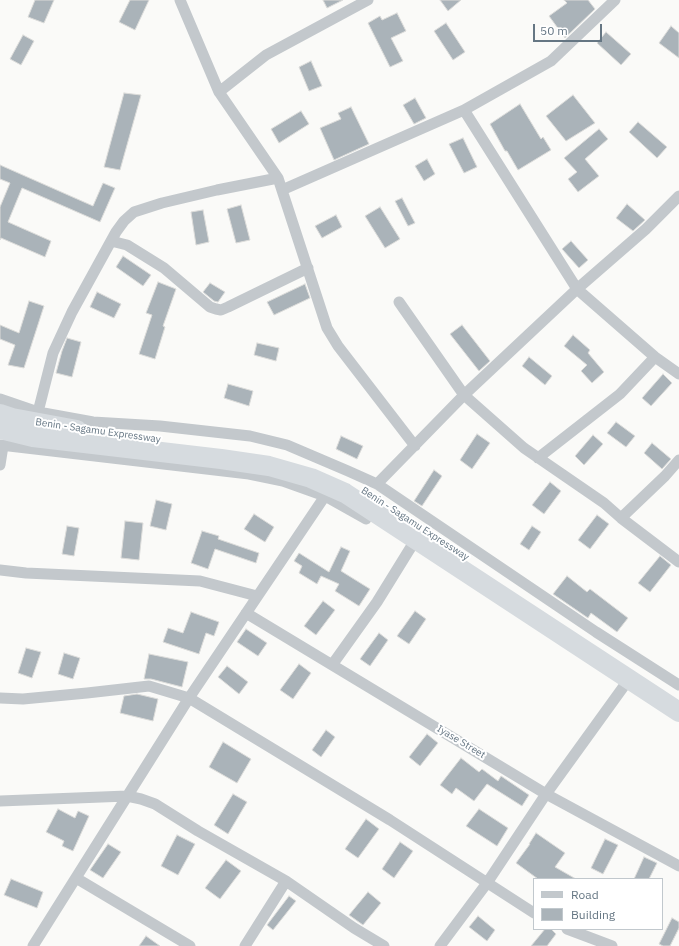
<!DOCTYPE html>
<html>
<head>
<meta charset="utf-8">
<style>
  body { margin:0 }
  #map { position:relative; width:679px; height:946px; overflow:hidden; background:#fafaf8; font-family:"IBM Plex Sans",sans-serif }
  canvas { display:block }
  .legend { position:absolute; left:533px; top:878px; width:130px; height:52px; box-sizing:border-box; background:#fff; border:1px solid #c1c8cd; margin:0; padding:5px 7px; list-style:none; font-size:12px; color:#657683 }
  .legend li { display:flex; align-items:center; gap:8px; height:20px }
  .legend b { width:20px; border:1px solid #c1c8cd }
  .scale { position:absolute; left:533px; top:24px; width:69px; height:18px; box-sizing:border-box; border:2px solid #657683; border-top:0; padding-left:5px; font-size:12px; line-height:14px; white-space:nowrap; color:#657683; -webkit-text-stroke:3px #fff; paint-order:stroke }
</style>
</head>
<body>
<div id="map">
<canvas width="679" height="946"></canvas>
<ul class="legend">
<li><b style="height:5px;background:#c3c8cc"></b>Road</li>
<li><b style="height:11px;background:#aab3b9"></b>Building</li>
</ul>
<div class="scale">50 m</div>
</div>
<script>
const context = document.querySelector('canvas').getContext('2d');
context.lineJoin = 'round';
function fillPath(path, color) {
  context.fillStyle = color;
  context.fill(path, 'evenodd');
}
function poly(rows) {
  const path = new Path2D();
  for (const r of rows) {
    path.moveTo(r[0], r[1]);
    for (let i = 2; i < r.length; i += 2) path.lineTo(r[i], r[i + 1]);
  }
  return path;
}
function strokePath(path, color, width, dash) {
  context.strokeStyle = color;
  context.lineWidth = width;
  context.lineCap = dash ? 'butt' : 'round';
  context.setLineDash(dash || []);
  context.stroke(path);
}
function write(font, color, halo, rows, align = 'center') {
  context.font = font + ' "IBM Plex Sans",sans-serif';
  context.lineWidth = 4;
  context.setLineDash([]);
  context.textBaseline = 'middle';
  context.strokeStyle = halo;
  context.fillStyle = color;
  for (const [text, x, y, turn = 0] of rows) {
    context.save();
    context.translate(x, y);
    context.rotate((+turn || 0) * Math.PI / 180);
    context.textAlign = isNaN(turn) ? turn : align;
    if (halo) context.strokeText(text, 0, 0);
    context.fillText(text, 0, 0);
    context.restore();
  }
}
const building = poly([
  [35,0,54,0,44,23,28,17,35,0],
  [130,0,149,0,135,30,119,22,130,0],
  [323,0,343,0,327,8,323,0],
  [440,0,461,0,448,11,440,0],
  [564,0,588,0,595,9,565,38,549,16,567,3,564,0],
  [397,13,406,31,391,38,403,61,390,67,368,23,380,16,382,20,397,13],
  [446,23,465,52,453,60,434,31,446,23],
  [671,26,679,33,679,58,659,43,671,26],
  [606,32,631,54,621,65,597,43,606,32],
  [23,35,34,41,21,65,10,59,23,35],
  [311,61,322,86,309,91,299,67,311,61],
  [124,93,141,95,120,170,104,167,124,93],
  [573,95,595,123,566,141,546,116,573,95],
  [415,98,426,118,414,124,403,105,415,98],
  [520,104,541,139,543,137,551,150,518,170,507,151,505,151,490,124,520,104],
  [351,107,369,144,334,160,320,128,341,119,338,113,351,107],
  [301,111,309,124,279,143,271,129,301,111],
  [638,122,667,147,657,158,629,132,638,122],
  [599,129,608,139,585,159,599,176,578,192,568,179,577,172,564,158,599,129],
  [463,138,477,167,464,173,449,144,463,138],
  [427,159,435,174,424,181,415,166,427,159],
  [0,165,93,206,103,183,115,188,100,222,22,188,8,222,51,241,45,257,1,238,0,240,0,207,10,183,0,179,0,165],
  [402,198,415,223,408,226,395,201,402,198],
  [627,204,645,220,633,231,616,218,627,204],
  [241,205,250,240,236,243,227,209,241,205],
  [380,207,400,239,385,248,365,216,380,207],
  [203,210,209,242,196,245,191,212,203,210],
  [336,215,342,227,322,238,315,226,336,215],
  [571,241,588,260,579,268,562,249,571,241],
  [123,256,151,275,143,286,116,267,123,256],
  [158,282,176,289,163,326,165,327,155,359,139,354,152,315,146,313,158,282],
  [210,283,225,292,218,302,214,301,203,292,210,283],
  [305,284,310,298,274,315,267,302,305,284],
  [97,292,121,304,114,318,90,307,97,292],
  [29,301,44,306,24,368,8,365,15,345,0,339,0,325,19,333,29,301],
  [462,325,490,361,479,371,450,334,462,325],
  [573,335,590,350,588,353,604,372,592,383,581,371,587,365,564,346,573,335],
  [67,338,81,342,72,377,56,373,62,351,67,338],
  [257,343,279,348,276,361,254,355,257,343],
  [529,357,552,376,545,385,522,366,529,357],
  [663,374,672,383,651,406,642,398,663,374],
  [228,384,253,391,249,406,224,398,228,384],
  [616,422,635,436,626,447,607,433,616,422],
  [477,434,490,443,472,469,460,460,477,434],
  [593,435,603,444,584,465,575,456,593,435],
  [341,436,363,446,357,459,336,449,341,436],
  [652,443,671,459,662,469,644,453,652,443],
  [434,470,442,476,422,506,414,501,434,470],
  [550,482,561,491,544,514,532,505,550,482],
  [156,500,172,504,166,530,150,526,156,500],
  [254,514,274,527,265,542,244,529,254,514],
  [597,515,609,524,590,549,578,540,597,515],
  [125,521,143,523,139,560,121,558,125,521],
  [67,526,79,528,74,556,62,554,67,526],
  [532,526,541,532,529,550,520,544,532,526],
  [202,531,219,536,218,539,259,553,256,563,215,549,208,569,191,563,202,531],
  [341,547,350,551,341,571,370,589,359,606,335,591,339,584,321,576,317,584,299,573,302,566,294,561,299,553,329,572,341,547],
  [660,556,671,565,650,592,638,583,660,556],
  [567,576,587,592,590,589,628,618,617,632,591,613,588,618,553,594,567,576],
  [323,601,335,610,316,635,304,626,323,601],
  [415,611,426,619,409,644,397,636,415,611],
  [191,612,219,622,214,636,206,633,199,654,163,642,168,628,183,633,191,612],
  [246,629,267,643,258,656,237,642,246,629],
  [379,633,388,640,370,666,360,659,379,633],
  [26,648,41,652,32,678,18,673,26,648],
  [64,653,80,658,73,679,58,674,64,653],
  [149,654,188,662,182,687,151,679,144,679,149,654],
  [299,664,311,673,293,699,280,690,299,664],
  [227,666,248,682,239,694,218,677,227,666],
  [137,694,158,699,153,721,120,713,124,696,137,694],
  [326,730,335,737,321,757,312,750,326,730],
  [427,734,438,743,420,766,409,757,427,734],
  [223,742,251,759,237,783,209,767,223,742],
  [461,758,479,772,482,769,498,781,501,776,529,795,522,806,487,784,474,801,456,788,452,794,440,785,461,758],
  [233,794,247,802,228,834,214,825,233,794],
  [58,809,75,818,78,811,89,816,73,851,62,846,64,841,46,832,58,809],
  [479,809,508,828,497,846,466,826,479,809],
  [366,819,379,829,358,858,345,849,366,819],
  [536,833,565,853,555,867,576,879,538,879,516,863,530,844,529,844,536,833],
  [177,835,195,844,178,875,161,866,177,835],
  [605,839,618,845,603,874,591,868,605,839],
  [400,842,413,851,394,878,382,869,400,842],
  [108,844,121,852,103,878,90,870,108,844],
  [644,857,657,863,649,879,634,879,644,857],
  [226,860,241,871,220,899,205,888,226,860],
  [11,879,43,892,37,908,4,895,11,879],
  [368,892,381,903,363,925,349,915,368,892],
  [289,896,296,901,273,930,267,925,289,896],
  [478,916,495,930,487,941,469,927,478,916],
  [672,918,679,922,679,928,670,946,663,946,659,944,672,918],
  [545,929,551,929,556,934,547,946,531,946,545,929],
  [146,936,160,946,139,946,146,936]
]);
const street = poly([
  [180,0,219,92,278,178,327,328,338,346,415,446],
  [219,92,266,55,368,0],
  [464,110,577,289,655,357,679,374],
  [282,190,464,110,551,61,615,0],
  [111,241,127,245,164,268,210,307,216,309,221,310,228,307,308,268],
  [399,302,464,395,524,448,604,503,621,518,679,562],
  [0,399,38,412,93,422,160,426,250,436,287,445,348,471,377,484,596,632,679,685],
  [38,412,53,353,72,312,116,232,124,221,134,212,162,203,217,190,278,178],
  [0,445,249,474,283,481,325,496,366,519],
  [538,458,620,394,655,357],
  [0,465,3,446],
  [377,484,464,395,577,289,646,229,679,196],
  [621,518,665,476,679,460],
  [0,570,26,573,200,581,257,596],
  [246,613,546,794,679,866],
  [332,665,377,602,411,547],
  [0,698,23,699,87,693,149,686,189,698,390,820,534,913],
  [0,801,127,796,141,799,155,804,198,831,286,881,354,928,384,946],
  [76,878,190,946],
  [567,929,612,946],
  [33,946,189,698,325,496],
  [245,946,286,881],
  [440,946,487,883,546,794,624,686]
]);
const highway = poly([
  [0,414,12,418,77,430],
  [0,429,33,437,221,459,269,466,311,478,345,493,374,512,679,712]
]);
const streetNames = [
  ["Benin - Sagamu Expressway",98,431,8],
  ["Benin - Sagamu Expressway",415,524,33],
  ["Iyase Street",461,742,31]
];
fillPath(building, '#aab3b9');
strokePath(building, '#dcdcda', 1);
strokePath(street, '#c3c8cc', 11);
strokePath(highway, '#d6dbdf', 20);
write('10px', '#657683', '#fff', streetNames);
</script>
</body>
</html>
